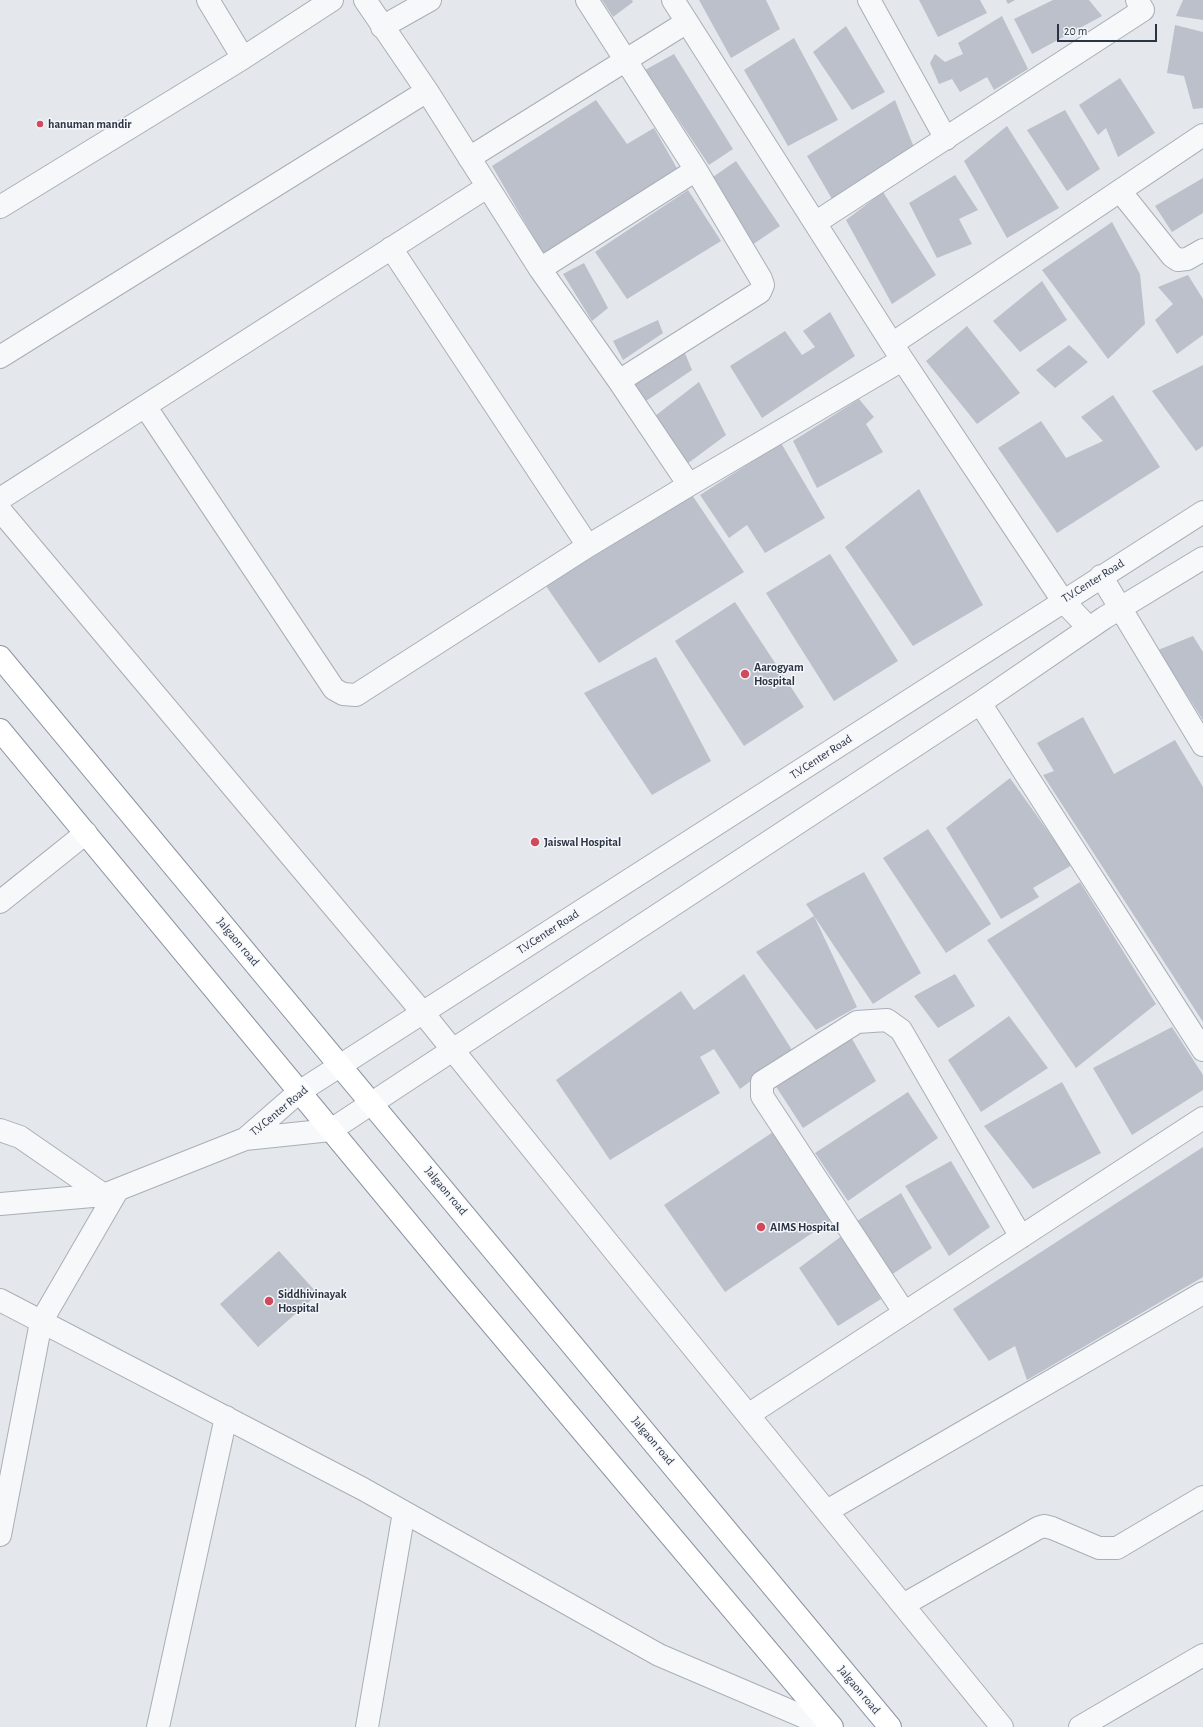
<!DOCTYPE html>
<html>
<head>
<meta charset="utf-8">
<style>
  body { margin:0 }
  #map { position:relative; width:1203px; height:1727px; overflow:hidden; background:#e4e7ec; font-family:"Alegreya Sans",sans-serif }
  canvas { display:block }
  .scale { position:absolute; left:1057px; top:24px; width:100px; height:18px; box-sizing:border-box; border:2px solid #2b3445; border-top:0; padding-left:5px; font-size:12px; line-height:14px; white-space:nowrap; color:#2b3445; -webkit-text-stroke:3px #f4f6f9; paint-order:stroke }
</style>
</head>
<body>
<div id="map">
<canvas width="1203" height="1727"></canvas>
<div class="scale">20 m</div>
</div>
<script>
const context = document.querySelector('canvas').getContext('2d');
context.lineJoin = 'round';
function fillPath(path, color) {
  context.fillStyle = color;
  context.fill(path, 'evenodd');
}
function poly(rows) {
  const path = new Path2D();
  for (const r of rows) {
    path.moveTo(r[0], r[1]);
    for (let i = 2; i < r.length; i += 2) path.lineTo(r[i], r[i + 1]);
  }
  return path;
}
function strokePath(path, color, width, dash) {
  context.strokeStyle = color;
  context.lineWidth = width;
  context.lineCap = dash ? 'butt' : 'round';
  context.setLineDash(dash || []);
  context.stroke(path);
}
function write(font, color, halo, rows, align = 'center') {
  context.font = font + ' "Alegreya Sans",sans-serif';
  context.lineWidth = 3;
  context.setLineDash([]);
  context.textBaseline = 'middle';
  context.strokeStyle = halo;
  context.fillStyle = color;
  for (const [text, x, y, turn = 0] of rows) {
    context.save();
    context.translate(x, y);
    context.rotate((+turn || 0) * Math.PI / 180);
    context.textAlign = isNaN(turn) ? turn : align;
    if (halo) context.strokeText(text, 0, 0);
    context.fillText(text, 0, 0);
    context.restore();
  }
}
const building = poly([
  [602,0,632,0,633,2,613,17],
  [699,0,766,0,780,29,731,58],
  [919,0,980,0,987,13,938,37],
  [1006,0,1015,0,1008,4],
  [1053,0,1089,0,1102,16,1032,54,1014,19],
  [1183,0,1203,0,1203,20,1176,16],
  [1002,16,1028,69,994,90,987,77,960,92,952,79,939,84,930,63,935,54,945,62,963,54,958,43],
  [1175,25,1203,32,1203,108,1193,109,1184,76,1167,73],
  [846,26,885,92,852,110,813,52],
  [794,38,838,120,788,146,744,70],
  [674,54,733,149,709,165,645,70],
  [1120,78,1155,133,1118,157,1106,128,1098,135,1079,105],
  [596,100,627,144,654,128,678,170,544,255,492,166],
  [895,100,915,150,832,199,807,156],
  [1065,110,1100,169,1067,191,1027,130],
  [1007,126,1059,208,1007,238,964,161],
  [736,161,780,226,749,247,710,179],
  [955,175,978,210,959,219,972,244,937,258,909,203],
  [1203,178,1203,213,1172,232,1155,206],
  [688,190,721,241,627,299,595,252],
  [883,192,936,275,892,304,846,220],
  [1112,222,1140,274,1145,324,1108,359,1042,270],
  [584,263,608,308,592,321,563,274],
  [1188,275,1203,299,1203,335,1177,354,1155,320,1173,304,1158,287],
  [1042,281,1067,320,1020,352,993,321],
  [830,312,855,356,762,418,730,366,785,331,802,355,815,347,803,331],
  [658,320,663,333,623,360,613,341],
  [967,326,1020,393,977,424,926,361],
  [1069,345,1088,362,1055,388,1036,370],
  [684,351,692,370,646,401,631,382],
  [1203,365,1203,446,1196,451,1152,391],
  [699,382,726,435,687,464,655,416],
  [1113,395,1160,467,1057,533,998,448,1041,421,1066,458,1103,441,1081,417],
  [859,399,874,417,866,424,883,452,817,488,793,441],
  [781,443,825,518,765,553,747,525,729,538,700,495],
  [919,489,983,605,913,646,845,547],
  [692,495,744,572,599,663,546,586],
  [830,554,898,661,834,701,766,593],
  [735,602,804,707,744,746,675,641],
  [1193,636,1203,652,1203,720,1158,650],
  [656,657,711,761,652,795,584,693],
  [1083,717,1114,774,1175,740,1203,787,1203,1022,1043,775,1054,771,1037,743],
  [1010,778,1072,865,1033,888,1039,897,1001,919,946,828],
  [928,829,991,924,946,953,883,858],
  [864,872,921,973,873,1004,806,904],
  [1080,882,1156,1004,1076,1068,987,940],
  [814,916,857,1007,816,1030,756,952],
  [744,974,792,1050,740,1089,714,1049,700,1057,720,1093,610,1160,556,1080,681,991,694,1010],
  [955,974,975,1006,938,1028,914,996],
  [1009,1016,1048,1068,981,1112,948,1060],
  [1172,1027,1203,1075,1203,1090,1132,1135,1093,1068],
  [851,1037,876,1081,803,1128,775,1085],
  [1062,1082,1101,1153,1033,1189,984,1126],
  [908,1092,938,1138,848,1201,815,1153],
  [773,1132,833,1219,725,1292,664,1205],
  [1203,1147,1203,1277,1027,1380,1015,1346,989,1361,953,1309],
  [951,1161,990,1227,949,1256,905,1186],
  [901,1193,932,1248,888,1277,854,1223],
  [843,1235,881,1299,838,1326,799,1268],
  [279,1251,318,1294,258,1347,220,1304]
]);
const minor = poly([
  [208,0,243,58],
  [365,0,427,91,540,269,619,381,689,485],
  [587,0,696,170,761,279,763,285,760,292,619,381],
  [673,0,892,344,1063,601,1089,628],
  [869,0,946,139],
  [382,27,430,0],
  [469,158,687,22],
  [1120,191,1172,256,1178,260,1187,259,1203,250],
  [0,207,243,58,332,0],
  [815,223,1143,10,1137,0],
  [391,248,588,546],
  [540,269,696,170],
  [892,344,1203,135],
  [0,357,427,91],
  [145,406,334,689,343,694,356,695,588,546,689,485,902,360],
  [0,499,487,187],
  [0,510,423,1013,613,1249,1002,1727],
  [1101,576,1203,745],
  [980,703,1203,1050],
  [0,902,86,833],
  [0,1130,20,1137,104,1195],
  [245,1139,299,1092,1203,512],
  [0,1204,104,1195,245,1139,331,1130,980,703,1104,618,1203,558],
  [0,1300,363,1489,659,1655,828,1727],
  [904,1312,762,1096,762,1082,857,1022,887,1020,901,1030,1021,1237],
  [748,1415,1203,1118],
  [827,1511,1203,1293],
  [0,1535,41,1322,117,1191],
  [903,1605,1038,1528,1044,1526,1052,1528,1099,1548,1117,1548,1203,1497],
  [158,1727,226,1417],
  [367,1727,404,1512],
  [1080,1727,1203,1655]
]);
const highway = poly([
  [0,657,890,1727],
  [0,730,456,1281,832,1727]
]);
const markers = [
  [40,124,4,"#d1495b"],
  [745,674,5,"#d1495b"],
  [535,842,5,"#d1495b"],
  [761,1227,5,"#d1495b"],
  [269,1301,5,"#d1495b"]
];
const poiNames = [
  ["hanuman mandir",48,124],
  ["Aarogyam",754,667],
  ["Hospital",754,681],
  ["Jaiswal Hospital",544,842],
  ["AIMS Hospital",770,1227],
  ["Siddhivinayak",278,1294],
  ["Hospital",278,1308]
];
const streetNames = [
  ["T.V.Center Road",1093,581,-32],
  ["T.V.Center Road",821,757,-33],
  ["T.V.Center Road",548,932,-33],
  ["Jalgaon road",238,942,50],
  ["T.V.Center Road",279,1111,-40],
  ["Jalgaon road",446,1191,50],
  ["Jalgaon road",653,1441,50],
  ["Jalgaon road",859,1690,50]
];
fillPath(building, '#bbc0ca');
strokePath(minor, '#a9aeb7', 24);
strokePath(highway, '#8b94a3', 24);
strokePath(minor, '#f7f8fa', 22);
strokePath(highway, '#fff', 22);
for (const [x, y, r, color] of markers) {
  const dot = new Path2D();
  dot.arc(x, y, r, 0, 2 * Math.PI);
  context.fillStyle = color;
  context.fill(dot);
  strokePath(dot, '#f4f6f9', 1.5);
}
write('bold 12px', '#2b3445', '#f4f6f9', poiNames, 'left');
write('12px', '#2b3445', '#f4f6f9', streetNames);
</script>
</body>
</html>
